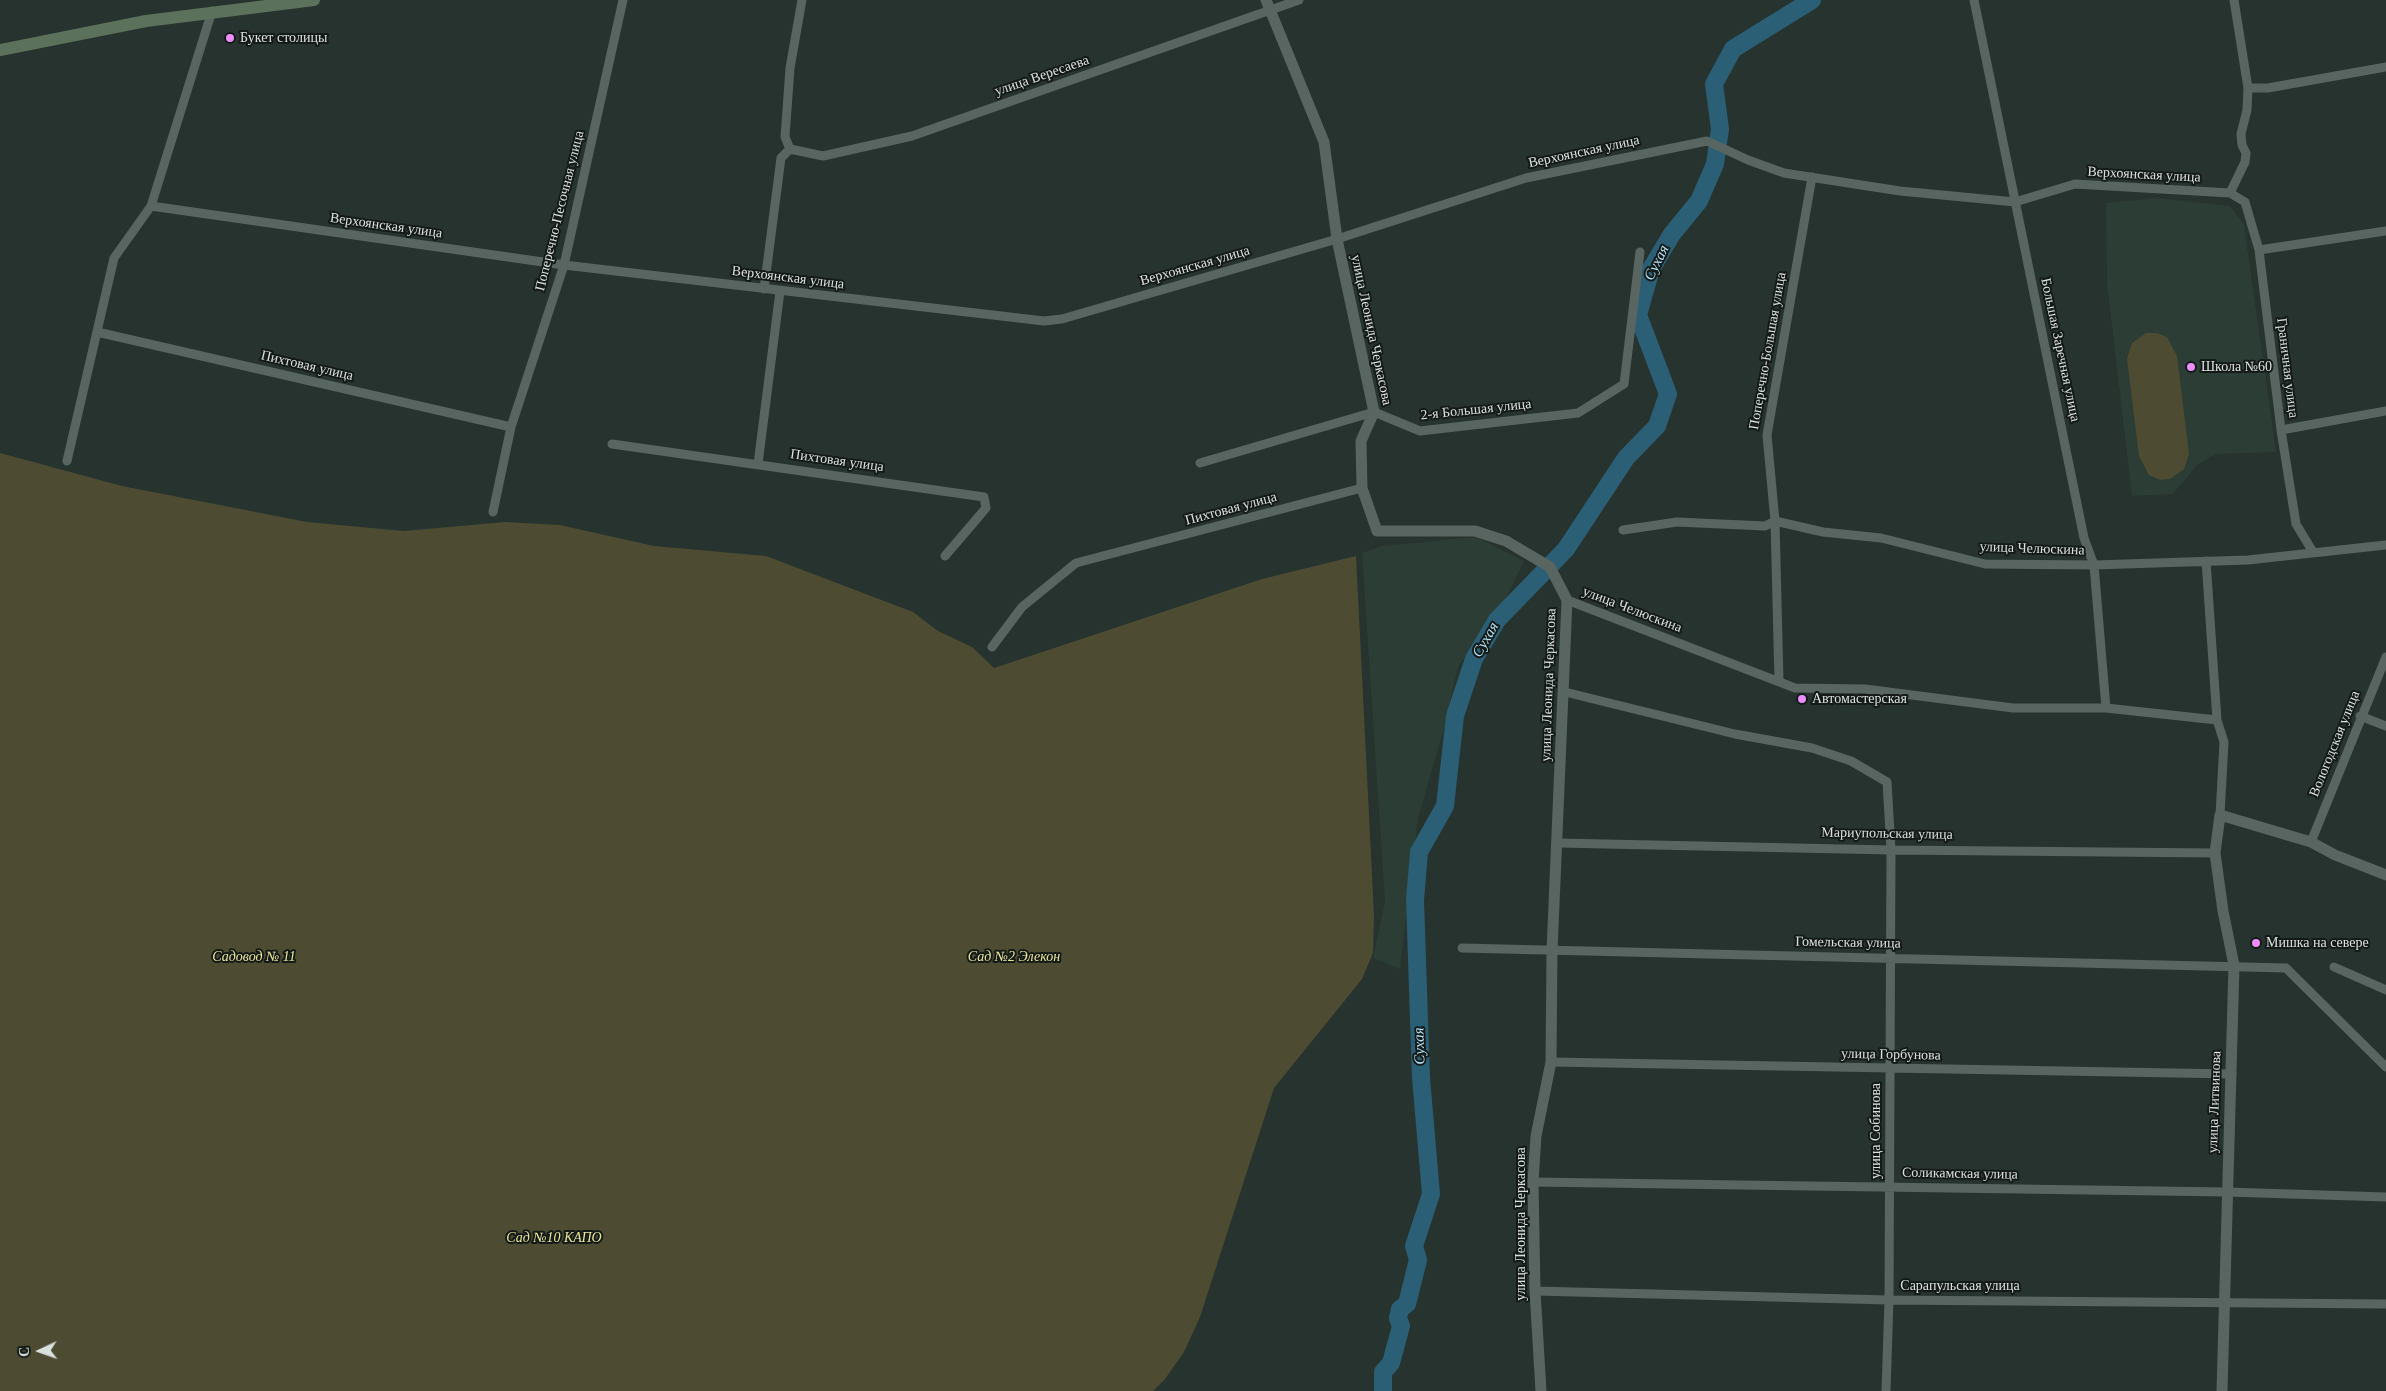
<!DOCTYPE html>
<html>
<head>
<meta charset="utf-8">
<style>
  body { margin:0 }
  #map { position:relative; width:2386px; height:1391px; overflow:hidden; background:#27332e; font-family:Georgia,serif }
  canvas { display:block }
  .north { position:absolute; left:15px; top:1326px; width:50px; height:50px; -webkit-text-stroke:4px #141a17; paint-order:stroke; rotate:267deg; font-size:14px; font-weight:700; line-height:20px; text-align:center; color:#d9e0dd }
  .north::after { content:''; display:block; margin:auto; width:18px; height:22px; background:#d9e0dd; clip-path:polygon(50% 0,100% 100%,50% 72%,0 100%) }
</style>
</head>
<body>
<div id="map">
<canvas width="2386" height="1391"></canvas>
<div class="north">С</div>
</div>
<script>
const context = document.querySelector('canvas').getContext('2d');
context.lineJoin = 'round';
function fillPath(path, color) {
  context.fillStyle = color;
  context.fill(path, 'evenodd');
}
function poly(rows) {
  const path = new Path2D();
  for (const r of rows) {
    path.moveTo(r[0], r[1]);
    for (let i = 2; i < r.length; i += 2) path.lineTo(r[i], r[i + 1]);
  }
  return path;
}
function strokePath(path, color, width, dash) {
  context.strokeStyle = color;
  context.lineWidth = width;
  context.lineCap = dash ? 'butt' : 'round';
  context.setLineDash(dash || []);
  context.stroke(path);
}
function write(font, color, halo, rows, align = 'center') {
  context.font = font + ' Georgia,serif';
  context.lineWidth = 4;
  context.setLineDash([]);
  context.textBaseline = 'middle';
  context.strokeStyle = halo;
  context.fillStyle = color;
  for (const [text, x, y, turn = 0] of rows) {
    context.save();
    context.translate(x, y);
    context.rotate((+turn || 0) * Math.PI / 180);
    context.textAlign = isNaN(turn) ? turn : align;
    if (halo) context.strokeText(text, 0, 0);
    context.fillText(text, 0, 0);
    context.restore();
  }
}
const built = poly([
  [2156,198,2230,206,2244,225,2276,452,2216,454,2197,465,2173,494,2132,496,2107,283,2106,203],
  [1476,537,1524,561,1504,602,1458,667,1444,728,1418,818,1400,969,1373,958,1385,902,1362,553,1382,546]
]);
const green = poly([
  [2146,333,2157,333,2167,337,2177,356,2189,454,2184,469,2170,479,2160,480,2149,475,2139,456,2127,359,2132,343],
  [0,453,122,486,307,522,404,531,505,522,560,525,654,546,766,556,913,612,938,631,972,647,994,668,1262,579,1356,556,1374,915,1373,953,1362,979,1274,1088,1200,1317,1184,1352,1165,1379,1153,1391,0,1391]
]);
const river = poly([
  [1383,1391,1383,1372,1391,1363,1401,1326,1398,1318,1400,1309,1407,1304,1418,1260,1414,1246,1431,1194,1421,1078,1415,900,1419,852,1445,806,1455,716,1474,659,1497,620,1566,549,1626,458,1657,426,1668,394,1638,315,1651,269,1672,234,1699,201,1715,164,1720,129,1714,84,1733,49,1812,0]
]);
const minor = poly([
  [1974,0,2084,538,2094,565,2106,708],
  [2248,88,2268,88,2386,67],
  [790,149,823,156,912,136,1299,0],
  [2230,193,2245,162,2246,153,2242,145,2241,134,2247,110,2248,88,2234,0],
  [151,206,564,265,1044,321,1062,319,1337,239,1526,178,1707,141,1748,160,1784,173,1900,191,2015,202,2075,184,2230,193,2245,202,2259,250,2281,430,2296,524,2313,552],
  [2259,250,2386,231],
  [764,289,781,158,790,149,785,137,790,68,802,0],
  [97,332,511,427],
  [2281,430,2386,411],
  [612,444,984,497,986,508,945,556],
  [67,461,114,258,151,206,212,11],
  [1200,463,1374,412,1420,431,1578,413,1624,384,1640,252],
  [758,464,780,291],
  [493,512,511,427,564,265,623,0],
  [1623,530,1677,522,1765,526,1775,521,1823,532,1881,538,1985,564,2094,565,2248,560,2386,545],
  [2206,561,2217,720,2224,742,2220,815],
  [1567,600,1795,688,1865,689,2013,708,2106,708,2217,720],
  [992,647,1022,607,1076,563,1362,488],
  [1779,681,1775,521,1767,435,1812,177],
  [1565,692,1735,734,1812,748,1851,761,1887,782,1891,850,1889,1300,1886,1391],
  [2360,716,2386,726],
  [2311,842,2386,657],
  [1558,843,1891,850,2215,853],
  [1462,948,2286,968,2386,1067],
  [2334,967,2386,990],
  [1551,1062,2232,1074],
  [1533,1182,2227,1192,2386,1197],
  [1535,1291,1889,1300,2386,1304]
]);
const tertiary = poly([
  [1266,0,1324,142,1337,239,1374,412,1361,441,1362,488,1377,531,1475,531,1506,541,1550,567,1567,600,1552,951,1551,1062,1536,1136,1533,1182,1535,1291,1541,1391],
  [2222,1391,2234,965,2223,911,2215,853,2220,815,2311,842,2335,855,2386,875]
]);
const secondary = poly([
  [0,50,146,21,314,0]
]);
const markers = [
  [230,38,5,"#eb8dfc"],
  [2191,367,5,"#eb8dfc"],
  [1802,699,5,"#eb8dfc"],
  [2256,943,5,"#eb8dfc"]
];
const poiNames = [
  ["Букет столицы",240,38],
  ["Школа №60",2201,367],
  ["Автомастерская",1812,699],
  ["Мишка на севере",2266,943]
];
const streetNames = [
  ["улица Вересаева",1042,76,-19],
  ["Верхоянская улица",1584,152,-12],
  ["Верхоянская улица",2144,175,3],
  ["Поперечно-Песочная улица",560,211,-76],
  ["Верхоянская улица",386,226,8],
  ["Верхоянская улица",1195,266,-16],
  ["Верхоянская улица",788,278,7],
  ["улица Леонида Черкасова",1371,330,78],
  ["Большая Заречная улица",2060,350,78],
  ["Поперечно-Большая улица",1768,351,-80],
  ["Пихтовая улица",307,366,13],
  ["Граничная улица",2287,368,83],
  ["2-я Большая улица",1476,410,-6],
  ["Пихтовая улица",837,461,8],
  ["Пихтовая улица",1231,509,-15],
  ["улица Челюскина",2032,549,2],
  ["улица Челюскина",1632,610,21],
  ["улица Леонида Черкасова",1549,685,-88],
  ["Вологодская улица",2335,744,-68],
  ["Мариупольская улица",1887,834,1],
  ["Гомельская улица",1848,943,1],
  ["улица Горбунова",1891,1055,1],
  ["улица Литвинова",2215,1102,-88],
  ["улица Собинова",1876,1131,-90],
  ["Соликамская улица",1960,1174,1],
  ["улица Леонида Черкасова",1521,1224,-90],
  ["Сарапульская улица",1960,1286]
];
const parkNames = [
  ["Садовод № 11",254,957],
  ["Сад №2 Элекон",1014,957],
  ["Сад №10 КАПО",554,1238]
];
const waterNames = [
  ["Сухая",1657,263,-64],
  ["Сухая",1486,640,-60],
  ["Сухая",1420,1046,-92]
];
fillPath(built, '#2b3d35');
fillPath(green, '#4d4c32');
strokePath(river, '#2b5f75', 18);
strokePath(minor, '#586560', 9);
strokePath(tertiary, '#586560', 11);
strokePath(secondary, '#5c715c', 12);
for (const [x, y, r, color] of markers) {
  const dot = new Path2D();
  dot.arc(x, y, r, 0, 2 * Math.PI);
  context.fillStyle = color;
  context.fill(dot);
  strokePath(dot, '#141a17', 2);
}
write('14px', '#d9e0dd', '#141a17', poiNames, 'left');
write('14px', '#d9e0dd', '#141a17', streetNames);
write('italic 14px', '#e9e59a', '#141a17', parkNames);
write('italic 15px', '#b3e2f9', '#141a17', waterNames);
</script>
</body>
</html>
